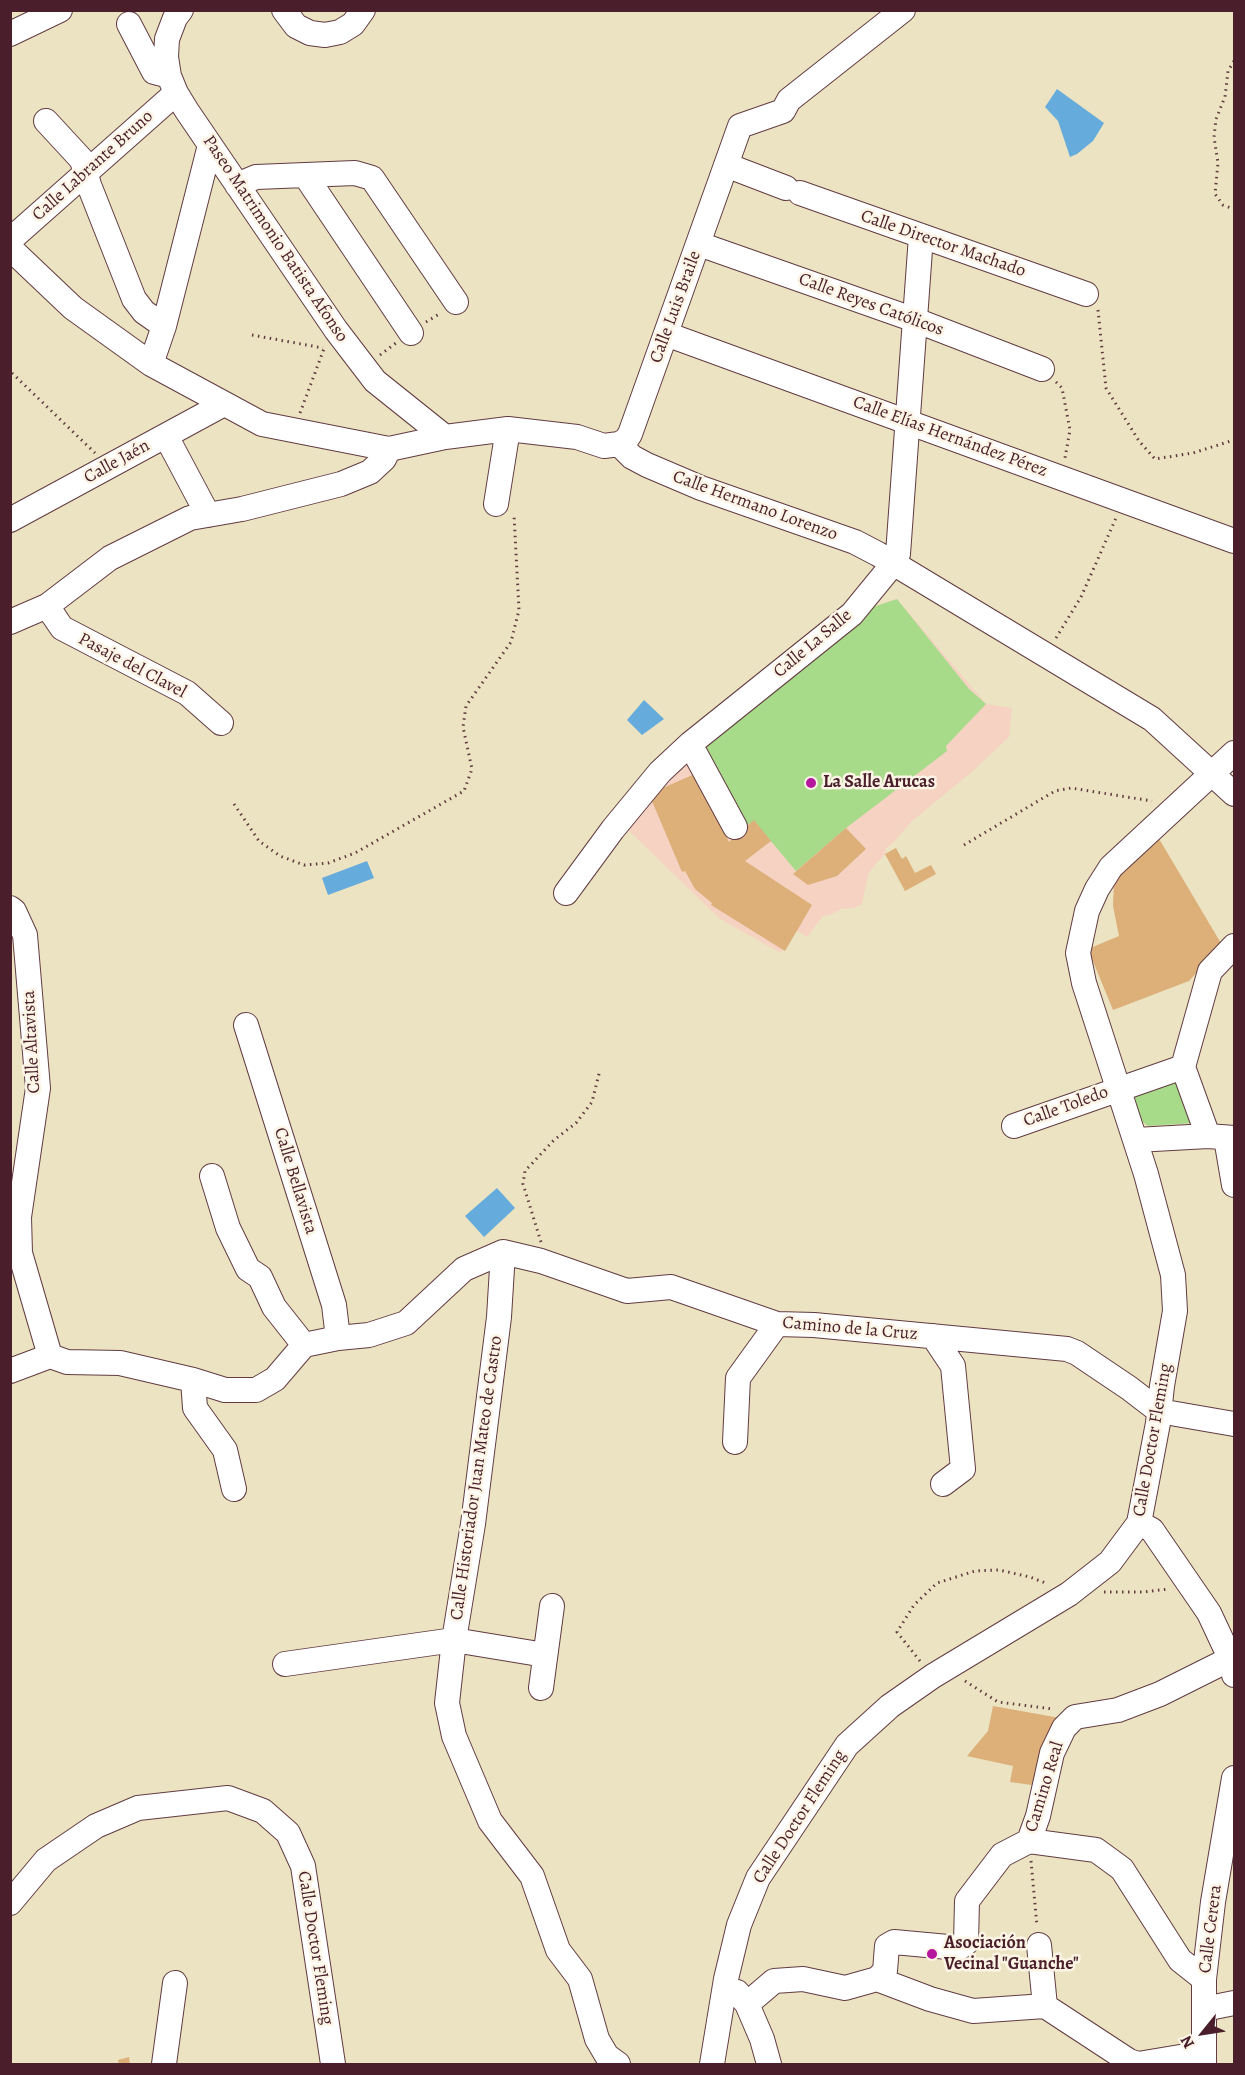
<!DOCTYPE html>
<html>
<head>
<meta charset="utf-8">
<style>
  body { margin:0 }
  #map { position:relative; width:1245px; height:2075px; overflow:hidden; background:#ebe3c1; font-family:Alegreya,serif }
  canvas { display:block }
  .frame { position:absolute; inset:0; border:12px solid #4a1f2b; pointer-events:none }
  .north { position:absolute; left:1173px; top:2003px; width:60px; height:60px; -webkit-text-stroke:4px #fcf5e5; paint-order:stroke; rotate:240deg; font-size:16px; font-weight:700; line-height:24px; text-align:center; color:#4a1f2b }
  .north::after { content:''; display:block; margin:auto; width:21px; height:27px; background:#4a1f2b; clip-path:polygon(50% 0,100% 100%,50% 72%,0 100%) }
</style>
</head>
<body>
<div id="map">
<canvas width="1245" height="2075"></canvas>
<div class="frame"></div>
<div class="north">N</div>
</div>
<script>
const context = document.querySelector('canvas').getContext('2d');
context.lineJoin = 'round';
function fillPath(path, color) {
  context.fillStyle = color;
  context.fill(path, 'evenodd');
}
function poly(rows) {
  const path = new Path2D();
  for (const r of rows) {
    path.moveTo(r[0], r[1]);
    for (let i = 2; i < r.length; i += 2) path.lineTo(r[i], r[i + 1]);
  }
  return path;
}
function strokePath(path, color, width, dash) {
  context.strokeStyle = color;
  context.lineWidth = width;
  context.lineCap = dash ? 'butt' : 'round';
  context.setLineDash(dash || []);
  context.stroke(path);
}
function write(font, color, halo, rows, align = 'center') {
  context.font = font + ' Alegreya,serif';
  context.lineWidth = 5;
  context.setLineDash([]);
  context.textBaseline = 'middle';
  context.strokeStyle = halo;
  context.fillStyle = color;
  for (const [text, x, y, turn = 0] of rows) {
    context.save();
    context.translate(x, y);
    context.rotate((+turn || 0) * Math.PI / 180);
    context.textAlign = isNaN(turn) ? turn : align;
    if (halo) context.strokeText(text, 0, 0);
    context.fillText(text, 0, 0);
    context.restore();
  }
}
const built = poly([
  [897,599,986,704,1012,708,1009,737,974,770,911,822,895,841,886,848,885,854,874,866,868,875,862,904,854,908,841,909,830,915,823,916,807,937,797,931,781,953,720,919,624,826,697,745,864,610]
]);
const green = poly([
  [897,599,969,689,986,704,946,746,947,751,846,828,796,871,754,821,747,825,701,744,864,610],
  [1172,1077,1184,1082,1194,1123,1148,1126,1140,1120,1130,1096]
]);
const water = poly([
  [1057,89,1104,123,1093,141,1077,154,1070,157,1058,121,1045,107],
  [644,700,664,719,642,735,627,720],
  [367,861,374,878,328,895,322,878],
  [497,1188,515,1208,484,1237,465,1216]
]);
const building = poly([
  [697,773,729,842,754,820,771,841,745,861,812,905,785,951,711,905,712,903,695,889,685,871,682,872,649,794],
  [846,828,866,849,837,876,808,885,793,874],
  [1158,837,1222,945,1189,981,1113,1010,1088,949,1119,936,1113,906,1114,881],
  [896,848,902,859,906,856,915,873,931,865,936,874,905,891,885,854],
  [993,1706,1060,1718,1039,1786,1010,1782,1013,1766,967,1756,988,1731],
  [129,2057,130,2064,119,2064,118,2060]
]);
const path = poly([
  [1234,61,1228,71,1225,97,1216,119,1214,137,1218,163,1215,194,1223,205,1234,209],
  [1098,310,1106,388,1139,441,1155,459,1193,453,1234,440],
  [426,322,441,313],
  [252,335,323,348],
  [380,355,396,343],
  [12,373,95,453],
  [1056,382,1062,388,1070,430,1065,458],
  [300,413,325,346],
  [1056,638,1081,597,1116,518],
  [234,804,259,841,280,856,304,865,328,863,355,853,464,791,472,769,463,727,466,706,511,642,519,610,514,515],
  [964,845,1055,791,1071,788,1152,801],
  [541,1242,523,1184,525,1171,554,1140,576,1123,592,1102,600,1070],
  [1104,1592,1143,1592,1169,1589],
  [920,1661,897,1632,914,1605,937,1583,975,1571,999,1570,1030,1577,1048,1584],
  [965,1681,998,1702,1053,1709],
  [1031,1861,1037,1926]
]);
const minor = poly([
  [181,10,175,18,167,39,166,57,169,76,176,93,187,111,336,330,375,381,445,437],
  [284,10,296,26,310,33,325,35,340,32,353,24,363,10],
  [129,24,154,72,169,76],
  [10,34,60,10],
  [46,121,82,160,89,185,134,299,144,312,164,326],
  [726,165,786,188],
  [305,175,411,333],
  [237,185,256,177,355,173,372,178,456,302],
  [800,193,1086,294],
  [10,240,176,93],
  [699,244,915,320,1042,369],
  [10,245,14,252,73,308,151,364,262,424,389,449,445,437,508,429,577,437,604,446,619,444,626,440,630,434,740,126,783,111,789,100,903,10],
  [666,334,1234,541],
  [151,364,164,326,210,145],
  [166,436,208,515],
  [619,444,632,457,647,465,701,488,855,542,878,554,1152,719,1234,794],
  [496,504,508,429],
  [10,520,224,404],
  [47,606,62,628,187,693,221,723],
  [10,622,47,606,110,558,190,518,242,509,341,484,370,472,384,459,389,449],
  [690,744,735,827],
  [566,893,613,829,660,772,690,744,852,614,893,564,898,554,921,236],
  [10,908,14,911,25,935,38,1088,19,1217,20,1253,50,1356],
  [246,1025,334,1305,338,1338],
  [1183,1067,1210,971,1234,946],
  [1183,1067,1208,1136],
  [1014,1126,1183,1067],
  [1226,1138,1234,1185],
  [1136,1140,1208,1136,1234,1138],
  [212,1176,228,1228,248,1269,260,1277,274,1307,304,1345],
  [503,1252,499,1317,473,1524,454,1640,447,1703,454,1736,490,1821,532,1876,558,1950,580,1979,597,2039,607,2056,618,2064],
  [933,1336,953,1366,963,1469,943,1484],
  [10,1371,50,1356,67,1362,120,1363,193,1380,225,1390,256,1390,275,1379,304,1345,338,1338,369,1335,406,1323,464,1269,503,1252,541,1261,627,1291,671,1287,777,1324,814,1325,1067,1349,1077,1353,1129,1388,1159,1411,1234,1424],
  [193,1380,195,1408,225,1450,234,1489],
  [735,1442,738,1378,777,1324],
  [1139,1523,1152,1530,1209,1613,1231,1660,1234,1675],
  [285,1664,454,1640,545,1655],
  [541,1688,552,1606],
  [1029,1841,1038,1816,1052,1753,1064,1728,1075,1717,1118,1710,1160,1694,1234,1657],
  [10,1903,46,1860,96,1826,138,1808,228,1798,263,1811,288,1833,303,1866,333,2064],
  [1039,1945,1045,2006],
  [877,1979,885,1971,887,1946,894,1942,959,1948,966,1943,967,1901,1002,1855,1029,1841,1096,1850,1122,1869,1180,1960,1204,1979],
  [737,1992,747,2004,762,2039,769,2064],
  [747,2004,774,1981,803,1979,845,1988,877,1979,930,1999,973,2011,1045,2006,1129,2061,1138,2064,1204,2053],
  [1204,2009,1234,2003],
  [164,2064,175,1983],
  [712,2064,726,1979,739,1925,758,1878,847,1745,890,1706,933,1676,1069,1594,1110,1562,1139,1523,1158,1423,1162,1386,1175,1311,1173,1275,1146,1174,1084,983,1078,953,1087,911,1097,889,1111,867,1234,753],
  [1204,2064,1204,1979,1213,1902,1234,1778]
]);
const markers = [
  [811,783,6,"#b5179e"],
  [932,1954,6,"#b5179e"]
];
const streetNames = [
  ["Calle Labrante Bruno",93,166,-42],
  ["Paseo Matrimonio Batista Afonso",275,239,56],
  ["Calle Director Machado",943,244,19],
  ["Calle Reyes Católicos",871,305,20],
  ["Calle Luis Braile",676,307,-70],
  ["Calle Elías Hernández Pérez",950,437,20],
  ["Calle Jaén",117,462,-29],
  ["Calle Hermano Lorenzo",755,506,20],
  ["Calle La Salle",813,644,-40],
  ["Pasaje del Clavel",132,666,28],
  ["Calle Altavista",32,1042,-93],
  ["Calle Toledo",1066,1107,-20],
  ["Calle Bellavista",295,1181,73],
  ["Camino de la Cruz",850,1329,5],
  ["Calle Doctor Fleming",1153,1440,-80],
  ["Calle Historiador Juan Mateo de Castro",477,1478,-82],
  ["Camino Real",1045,1787,-73],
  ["Calle Doctor Fleming",800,1817,-57],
  ["Calle Cerera",1211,1929,-83],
  ["Calle Doctor Fleming",315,1948,81]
];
const poiNames = [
  ["La Salle Arucas",823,783],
  ["Asociación",944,1944],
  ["Vecinal \"Guanche\"",944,1965]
];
fillPath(built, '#f5d2c2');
fillPath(green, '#a7da89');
fillPath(water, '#65acdc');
fillPath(building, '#ddaf79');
strokePath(minor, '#623c42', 26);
strokePath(path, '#623c42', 3, [1.5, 4.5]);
strokePath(minor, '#fff', 24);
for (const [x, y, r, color] of markers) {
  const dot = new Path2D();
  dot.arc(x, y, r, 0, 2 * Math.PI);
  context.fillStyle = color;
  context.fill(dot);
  strokePath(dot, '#fcf5e5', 2);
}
write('18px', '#4a1f2b', '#fcf5e5', streetNames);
write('bold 18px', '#4a1f2b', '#fcf5e5', poiNames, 'left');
</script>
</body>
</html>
